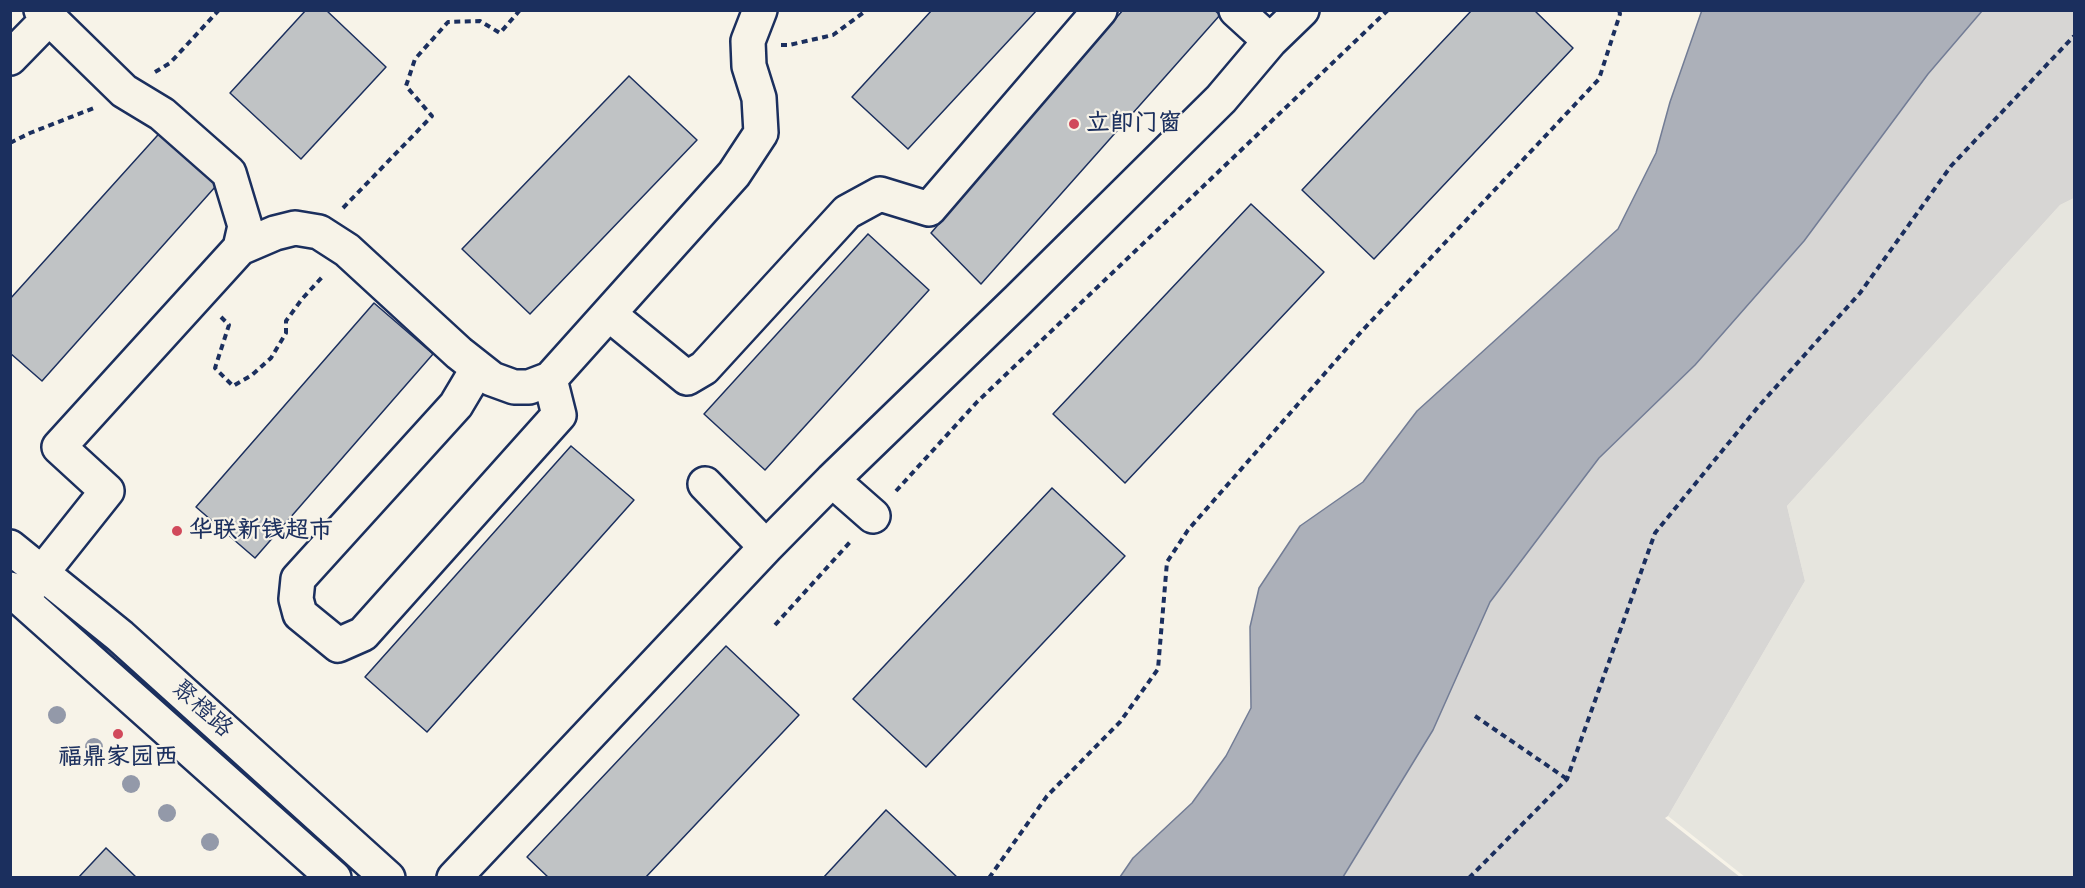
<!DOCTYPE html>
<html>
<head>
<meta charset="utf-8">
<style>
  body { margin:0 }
  #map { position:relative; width:2085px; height:888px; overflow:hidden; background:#f7f3e8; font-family:Caveat,sans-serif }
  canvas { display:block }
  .frame { position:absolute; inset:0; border:12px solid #1b2f5e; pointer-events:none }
</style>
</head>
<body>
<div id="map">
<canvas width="2085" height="888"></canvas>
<div class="frame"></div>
</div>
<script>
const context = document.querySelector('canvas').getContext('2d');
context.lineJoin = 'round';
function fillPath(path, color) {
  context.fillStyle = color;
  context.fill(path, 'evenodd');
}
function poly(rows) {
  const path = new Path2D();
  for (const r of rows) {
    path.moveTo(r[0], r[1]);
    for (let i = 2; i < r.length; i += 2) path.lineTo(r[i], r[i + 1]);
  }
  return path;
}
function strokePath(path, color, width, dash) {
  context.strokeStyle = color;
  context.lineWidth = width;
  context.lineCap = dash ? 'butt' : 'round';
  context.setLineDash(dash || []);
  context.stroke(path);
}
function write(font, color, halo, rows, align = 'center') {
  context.font = font + ' Caveat,"LXGW WenKai TC",sans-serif';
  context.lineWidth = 4.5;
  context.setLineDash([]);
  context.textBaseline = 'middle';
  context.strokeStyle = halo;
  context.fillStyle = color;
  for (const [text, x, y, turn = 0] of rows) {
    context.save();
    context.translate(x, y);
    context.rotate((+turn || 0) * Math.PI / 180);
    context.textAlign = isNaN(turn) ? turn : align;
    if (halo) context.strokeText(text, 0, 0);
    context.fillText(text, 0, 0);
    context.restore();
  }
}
const built = poly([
  [2074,198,2074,877,1745,877,1668,816,1805,581,1787,506,2060,205]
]);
const green = poly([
  [1982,11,2074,11,2074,198,2060,205,1787,506,1805,581,1668,816,1665,818,1740,877,1343,878,1433,730,1490,602,1599,458,1695,365,1804,241,1928,74]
]);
const water = poly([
  [1702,10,1982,11,1928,74,1804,241,1695,365,1599,458,1490,602,1433,730,1343,877,1120,877,1133,858,1192,803,1226,756,1251,708,1250,627,1259,588,1300,526,1363,482,1417,411,1618,229,1656,153,1670,102,1702,10]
]);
const building = poly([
  [306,10,326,10,386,67,301,159,230,93,306,10],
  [932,10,1037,10,908,149,852,97,932,10],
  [1123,10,1214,10,1220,15,981,284,931,233,1123,10],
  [1472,10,1534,10,1573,48,1374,259,1302,190,1472,10],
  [629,76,697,140,530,314,462,249,629,76],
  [166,126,224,177,42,381,10,353,10,299,166,126],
  [1251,204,1324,272,1125,483,1053,414,1251,204],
  [868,234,929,290,765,470,704,414,868,234],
  [374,303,433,354,255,558,196,507,374,303],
  [571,446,634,500,427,732,365,677,571,446],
  [1052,488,1125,556,926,767,853,699,1052,488],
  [726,646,799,715,645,878,549,878,527,857,726,646],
  [886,810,958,878,823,878,886,810],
  [106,848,137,878,78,878,106,848]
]);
const path = poly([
  [781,45,789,45,833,35,867,10],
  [155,72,170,63,219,10],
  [10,143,30,133,94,108],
  [343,208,432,116,406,86,415,59,448,22,480,21,500,33,520,10],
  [221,317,229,325,215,368,233,386,252,375,271,358,286,333,286,321,302,299,324,275],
  [896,491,977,402,1388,10],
  [775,625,851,541],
  [1475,716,1567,779],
  [989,878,1047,796,1120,722,1158,669,1167,562,1188,530,1361,332,1599,79,1620,14,1619,10],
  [1469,878,1567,779,1655,533,1758,407,1860,293,1951,166,2074,36]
]);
const minor = poly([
  [41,10,124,91,162,114,229,173,245,226,240,248],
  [1270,41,1302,10],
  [10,58,49,18],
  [609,314,687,378,704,368,847,212,880,194,929,209,1100,10],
  [478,368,456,405,298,579,296,599,300,614,338,645,363,634,559,415,550,379],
  [832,480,873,516],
  [10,547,120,636,388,878],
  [766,547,832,480,1018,300,1221,99,1270,41,1236,10],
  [10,589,334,878],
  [21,599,107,491,59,447,240,248,275,233,295,228,319,232,347,250,459,353,492,379,514,387,529,387,550,379,734,174,761,133,759,98,749,66,748,41,760,10],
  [454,878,766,547,705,484]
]);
const trees = [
  [57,715],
  [94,747],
  [131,784],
  [167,813],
  [210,842]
];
const markers = [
  [1074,124,6,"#d1495b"],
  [177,531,6,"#d1495b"],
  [118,734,6,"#d1495b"]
];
const poiNames = [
  ["立即门窗",1086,124],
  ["华联新钱超市",189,531],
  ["福鼎家园西",118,758,"center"]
];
const streetNames = [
  ["聚橙路",202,709,42]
];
fillPath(built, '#e6e5de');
fillPath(green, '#d7d6d4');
fillPath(water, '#acb0b9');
strokePath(water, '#727c95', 1.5);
fillPath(building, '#c0c3c5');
strokePath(building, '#1b2f5e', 1.5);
strokePath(minor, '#1b2f5e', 38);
strokePath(path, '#1b2f5e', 4, [6, 4.5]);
strokePath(minor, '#f7f3e8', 33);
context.fillStyle = '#9399a9';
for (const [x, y] of trees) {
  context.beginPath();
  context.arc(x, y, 9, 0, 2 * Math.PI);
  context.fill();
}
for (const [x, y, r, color] of markers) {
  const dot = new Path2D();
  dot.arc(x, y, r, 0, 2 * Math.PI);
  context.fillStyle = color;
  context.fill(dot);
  strokePath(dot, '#f7f3e8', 2);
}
write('bold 24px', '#1b2f5e', '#f7f3e8', poiNames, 'left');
write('24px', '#1b2f5e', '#f7f3e8', streetNames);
</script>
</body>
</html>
